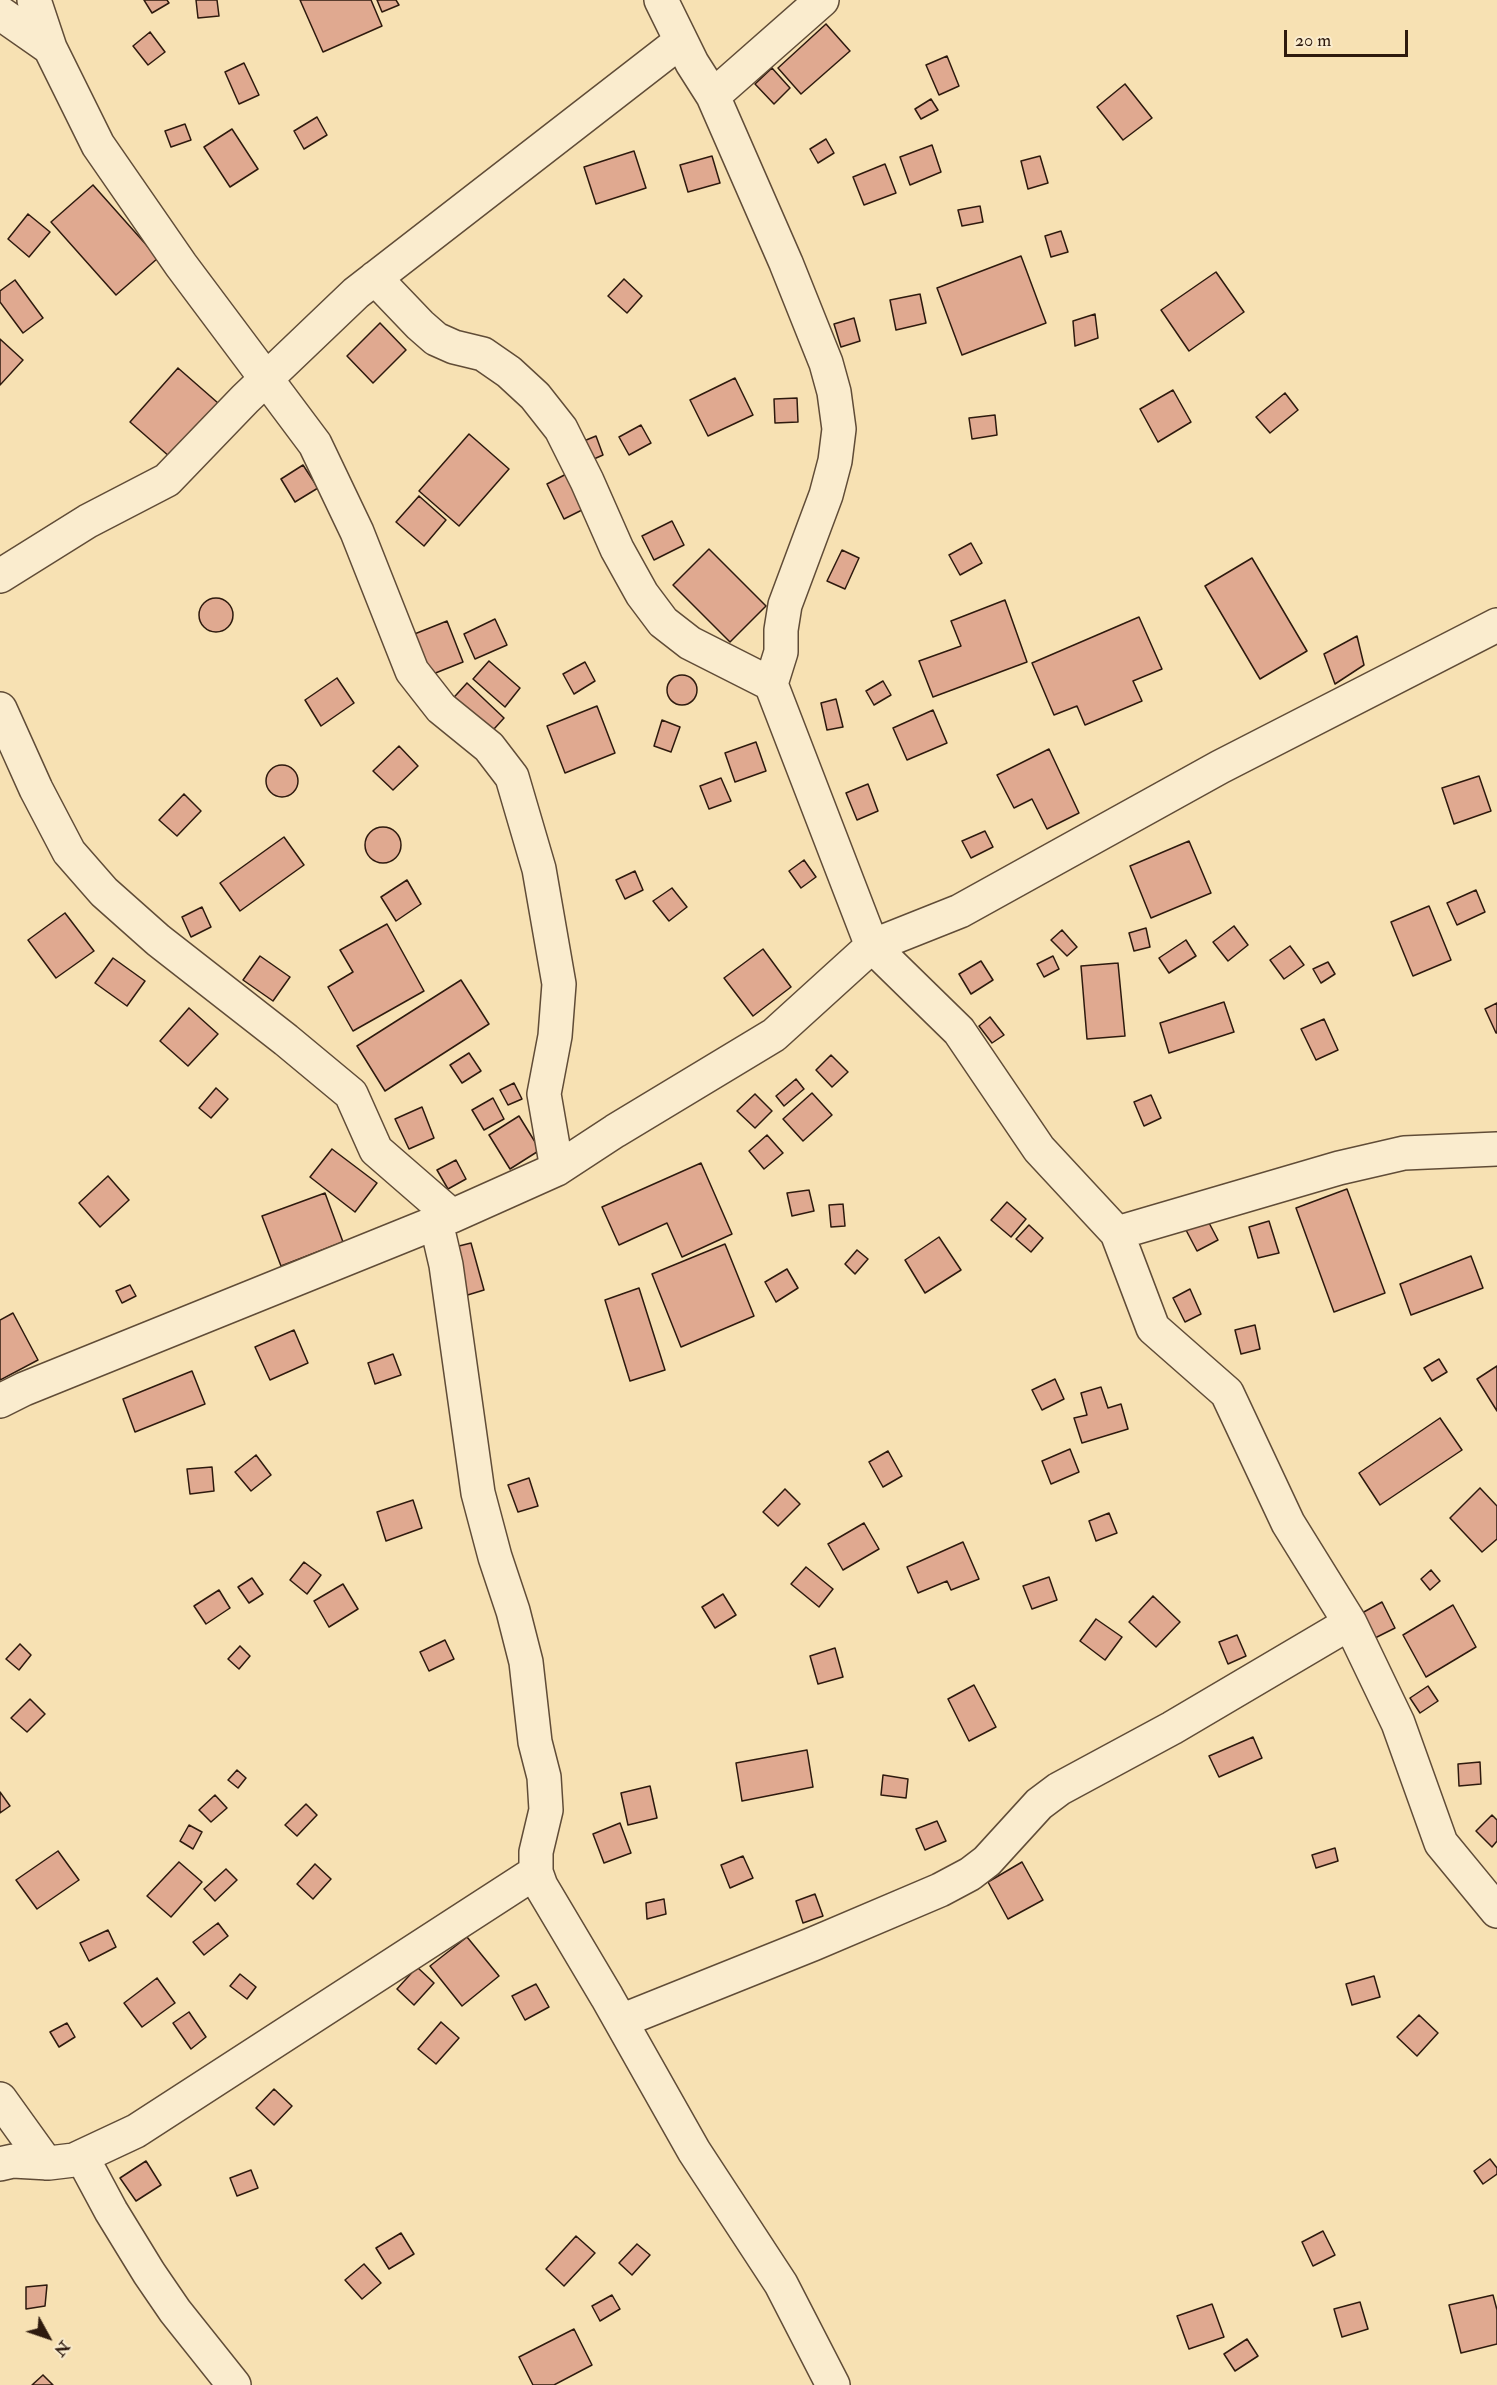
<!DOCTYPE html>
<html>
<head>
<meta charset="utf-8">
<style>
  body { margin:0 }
  #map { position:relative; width:1497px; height:2385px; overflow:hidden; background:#f7e1b3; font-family:"IM FELL Double Pica",serif }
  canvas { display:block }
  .north { position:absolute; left:18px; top:2307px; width:60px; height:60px; -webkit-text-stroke:4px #faecce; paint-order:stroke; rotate:130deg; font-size:16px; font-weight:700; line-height:24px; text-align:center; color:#2e1a0e }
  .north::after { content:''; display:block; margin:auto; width:21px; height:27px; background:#2e1a0e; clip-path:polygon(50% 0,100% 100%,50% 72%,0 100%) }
  .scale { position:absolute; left:1284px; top:30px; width:124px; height:27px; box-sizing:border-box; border:3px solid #2e1a0e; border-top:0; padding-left:8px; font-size:18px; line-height:21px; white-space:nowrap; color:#2e1a0e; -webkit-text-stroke:4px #faecce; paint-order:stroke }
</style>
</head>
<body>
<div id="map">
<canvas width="1497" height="2385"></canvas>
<div class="north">N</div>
<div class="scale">20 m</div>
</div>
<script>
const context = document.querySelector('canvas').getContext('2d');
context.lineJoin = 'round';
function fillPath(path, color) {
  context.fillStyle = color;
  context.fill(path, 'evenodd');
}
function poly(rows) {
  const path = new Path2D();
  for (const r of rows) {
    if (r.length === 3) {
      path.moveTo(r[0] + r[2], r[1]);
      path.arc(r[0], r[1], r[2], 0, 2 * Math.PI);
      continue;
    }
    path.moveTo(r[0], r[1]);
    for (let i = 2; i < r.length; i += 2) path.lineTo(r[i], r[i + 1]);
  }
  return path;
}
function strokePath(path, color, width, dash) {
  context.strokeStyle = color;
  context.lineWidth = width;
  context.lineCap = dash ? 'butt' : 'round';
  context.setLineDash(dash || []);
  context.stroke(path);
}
const building = poly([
  [144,0,167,0,169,3,152,13,144,0],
  [196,0,217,0,219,16,198,18,196,0],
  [300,0,371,0,382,26,323,52,300,0],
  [377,0,396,0,399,5,382,12,377,0],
  [826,24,850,51,801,94,778,68,826,24],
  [150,32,165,52,148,65,133,46,150,32],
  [947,56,959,86,939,95,926,65,947,56],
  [244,63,259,95,239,104,225,72,244,63],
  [772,68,790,88,774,104,755,84,772,68],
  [1125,84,1152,118,1123,140,1097,107,1125,84],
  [931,99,938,110,921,119,915,109,931,99],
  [317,117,327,135,304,149,294,131,317,117],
  [185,124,191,140,171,147,165,131,185,124],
  [232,129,258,169,230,187,204,147,232,129],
  [826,139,834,153,818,163,810,149,826,139],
  [932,145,941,172,910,185,900,157,932,145],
  [634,151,646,188,596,204,584,167,634,151],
  [712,156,720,183,688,192,680,165,712,156],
  [1040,156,1048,183,1028,189,1021,161,1040,156],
  [885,164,896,193,864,205,853,177,885,164],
  [93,185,158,258,116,295,51,222,93,185],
  [980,206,983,222,962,226,958,210,980,206],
  [28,214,50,232,29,257,8,239,28,214],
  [1061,231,1068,252,1051,257,1045,236,1061,231],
  [1021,256,1046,323,962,355,937,288,1021,256],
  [1216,272,1244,312,1189,351,1161,310,1216,272],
  [624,279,642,296,627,313,608,296,624,279],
  [15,280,43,318,23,333,0,302,0,291,15,280],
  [920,294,926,323,896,330,890,300,920,294],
  [1095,314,1098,338,1075,346,1073,321,1095,314],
  [854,318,860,341,841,347,834,324,854,318],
  [380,323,406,350,373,383,347,356,380,323],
  [0,339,23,360,0,385,0,339],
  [178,368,218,403,170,457,130,422,178,368],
  [735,378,753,415,708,436,690,400,735,378],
  [1173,390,1191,422,1158,442,1140,409,1173,390],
  [1285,393,1298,410,1270,433,1256,417,1285,393],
  [797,398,798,422,775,423,774,399,797,398],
  [995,415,997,435,972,439,969,418,995,415],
  [641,425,651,443,629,455,619,437,641,425],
  [469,434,509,469,459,526,419,491,469,434],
  [596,436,603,455,587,462,579,443,596,436],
  [303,465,318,488,295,502,281,479,303,465],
  [576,469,594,504,564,519,547,484,576,469],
  [419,496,446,520,424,546,396,522,419,496],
  [672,521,684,545,654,560,642,536,672,521],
  [971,543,982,563,960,575,949,555,971,543],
  [709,549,766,606,730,642,673,585,709,549],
  [842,550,859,558,845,589,827,581,842,550],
  [1252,558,1307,651,1260,679,1205,586,1252,558],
  [216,615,17],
  [1005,600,1027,662,933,697,919,661,961,646,951,621,1005,600],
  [1139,617,1162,669,1133,681,1142,701,1085,725,1077,706,1054,715,1032,663,1139,617],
  [495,619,507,645,475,659,464,634,495,619],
  [447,621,463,662,428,676,412,635,447,621],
  [1357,636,1364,665,1335,684,1324,654,1357,636],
  [489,661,520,688,505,707,473,679,489,661],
  [585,662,595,681,574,694,563,674,585,662],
  [682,690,15],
  [337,678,354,703,321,726,305,700,337,678],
  [883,681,891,695,874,705,866,691,883,681],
  [467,683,504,718,484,740,447,705,467,683],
  [836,699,843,727,827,730,821,703,836,699],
  [597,706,615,753,565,773,547,726,597,706],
  [933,710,947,743,907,760,893,728,933,710],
  [662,720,680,727,671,752,654,746,662,720],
  [756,742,766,771,735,782,725,753,756,742],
  [399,746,418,766,393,790,373,771,399,746],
  [1049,749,1079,813,1047,829,1032,799,1014,808,997,775,1049,749],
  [282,781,16],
  [1479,776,1491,811,1454,824,1442,788,1479,776],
  [721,778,731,801,709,809,700,786,721,778],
  [868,784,878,811,857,820,846,793,868,784],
  [184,794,201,811,177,836,159,820,184,794],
  [383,845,18],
  [985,831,993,847,971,858,962,841,985,831],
  [284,837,304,865,240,911,220,883,284,837],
  [1189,841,1211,893,1151,918,1130,866,1189,841],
  [804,860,816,877,801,888,789,871,804,860],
  [635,871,643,890,625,899,616,880,635,871],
  [407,880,421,904,396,921,381,897,407,880],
  [672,888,687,907,669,921,653,901,672,888],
  [1476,890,1485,912,1457,925,1447,903,1476,890],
  [1429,906,1451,960,1413,976,1391,922,1429,906],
  [202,907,211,927,191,937,182,917,202,907],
  [65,913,94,951,56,978,28,940,65,913],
  [387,924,424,991,353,1031,328,987,353,972,340,950,387,924],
  [1234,926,1248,945,1228,961,1213,942,1234,926],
  [1146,928,1150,947,1134,951,1129,933,1146,928],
  [1062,930,1077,947,1067,956,1051,940,1062,930],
  [1186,940,1196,956,1169,973,1159,958,1186,940],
  [1290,946,1304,965,1284,979,1270,960,1290,946],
  [763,949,791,987,753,1016,724,978,763,949],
  [260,956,290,977,273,1001,243,980,260,956],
  [1053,956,1059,969,1044,977,1037,964,1053,956],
  [113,958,145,981,127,1006,95,983,113,958],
  [981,961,993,980,971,994,959,974,981,961],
  [1328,962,1335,974,1321,983,1313,969,1328,962],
  [1118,963,1125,1036,1087,1039,1081,966,1118,963],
  [461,980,489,1024,385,1091,357,1046,461,980],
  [1224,1002,1234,1032,1169,1053,1160,1023,1224,1002],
  [1497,1003,1497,1033,1496,1033,1485,1009,1497,1003],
  [189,1008,218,1034,188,1066,160,1041,189,1008],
  [990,1017,1004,1035,992,1043,979,1026,990,1017],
  [1324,1019,1338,1050,1316,1060,1301,1029,1324,1019],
  [469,1053,481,1071,462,1083,450,1065,469,1053],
  [831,1055,848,1072,832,1087,816,1070,831,1055],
  [796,1079,804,1089,784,1106,776,1096,796,1079],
  [514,1083,522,1099,508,1105,500,1090,514,1083],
  [216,1088,228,1099,211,1118,199,1108,216,1088],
  [812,1093,832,1115,803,1141,783,1119,812,1093],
  [755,1094,772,1111,755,1128,737,1111,755,1094],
  [1151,1095,1161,1118,1144,1126,1134,1102,1151,1095],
  [493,1098,504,1119,484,1130,472,1110,493,1098],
  [422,1107,434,1138,409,1149,395,1119,422,1107],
  [519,1116,540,1150,510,1169,489,1135,519,1116],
  [767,1135,783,1153,764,1169,749,1151,767,1135],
  [332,1149,377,1183,355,1212,310,1177,332,1149],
  [456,1160,466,1179,448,1189,437,1170,456,1160],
  [701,1163,732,1234,682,1257,667,1223,619,1245,602,1207,701,1163],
  [108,1176,129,1200,100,1227,79,1203,108,1176],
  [1347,1189,1385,1293,1334,1312,1296,1208,1347,1189],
  [809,1190,814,1211,792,1216,787,1193,809,1190],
  [325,1193,343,1242,281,1266,262,1216,325,1193],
  [1007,1202,1026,1219,1011,1237,991,1220,1007,1202],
  [843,1204,845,1226,831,1227,829,1205,843,1204],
  [1207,1219,1218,1240,1197,1251,1186,1230,1207,1219],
  [1269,1221,1279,1253,1258,1258,1249,1227,1269,1221],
  [1029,1225,1043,1238,1031,1252,1016,1239,1029,1225],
  [939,1237,961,1270,925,1293,905,1260,939,1237],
  [471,1243,484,1290,461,1297,447,1249,471,1243],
  [725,1244,754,1316,681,1347,652,1274,725,1244],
  [857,1250,868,1259,855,1274,845,1264,857,1250],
  [1471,1256,1483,1288,1411,1315,1400,1284,1471,1256],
  [787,1269,798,1288,776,1302,765,1282,787,1269],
  [130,1285,136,1296,122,1303,116,1291,130,1285],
  [639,1288,665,1370,630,1381,605,1300,639,1288],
  [1190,1289,1201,1314,1185,1322,1173,1298,1190,1289],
  [13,1313,38,1360,0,1380,0,1320,13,1313],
  [1255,1325,1260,1349,1241,1354,1235,1330,1255,1325],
  [294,1330,308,1363,270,1380,255,1347,294,1330],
  [393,1354,401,1375,375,1384,368,1363,393,1354],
  [1439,1359,1447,1372,1432,1381,1424,1368,1439,1359],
  [1497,1366,1497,1411,1477,1379,1497,1366],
  [192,1371,205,1404,135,1432,123,1399,192,1371],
  [1055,1379,1064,1399,1042,1410,1032,1390,1055,1379],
  [1101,1387,1108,1408,1121,1404,1128,1429,1082,1443,1074,1418,1087,1415,1081,1393,1101,1387],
  [1440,1418,1462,1450,1380,1505,1359,1473,1440,1418],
  [1070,1449,1079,1472,1051,1484,1042,1461,1070,1449],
  [888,1451,902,1476,883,1487,869,1462,888,1451],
  [256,1455,271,1475,251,1491,235,1472,256,1455],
  [212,1467,214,1491,190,1494,187,1469,212,1467],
  [529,1478,538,1506,518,1512,508,1485,529,1478],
  [1480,1488,1497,1506,1497,1539,1482,1552,1450,1518,1480,1488],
  [785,1489,800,1504,778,1526,763,1512,785,1489],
  [413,1500,422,1528,386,1541,377,1512,413,1500],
  [1109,1513,1117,1533,1096,1541,1089,1521,1109,1513],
  [864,1523,879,1549,843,1570,828,1544,864,1523],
  [963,1542,979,1579,951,1590,947,1581,918,1593,907,1567,963,1542],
  [304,1562,321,1575,307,1594,290,1580,304,1562],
  [806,1567,833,1589,819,1607,791,1584,806,1567],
  [1431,1570,1440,1581,1430,1590,1421,1579,1431,1570],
  [1049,1577,1057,1600,1032,1609,1023,1586,1049,1577],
  [252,1578,263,1594,249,1603,238,1587,252,1578],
  [343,1584,358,1609,329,1627,314,1601,343,1584],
  [219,1590,230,1608,206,1624,194,1606,219,1590],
  [723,1594,736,1615,715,1628,702,1607,723,1594],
  [1153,1596,1180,1622,1156,1647,1129,1622,1153,1596],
  [1382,1602,1395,1628,1375,1638,1362,1613,1382,1602],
  [1453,1605,1476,1647,1426,1677,1403,1635,1453,1605],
  [1096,1619,1122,1637,1105,1660,1080,1641,1096,1619],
  [1237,1635,1246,1656,1228,1664,1219,1642,1237,1635],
  [445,1640,454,1659,429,1671,420,1652,445,1640],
  [20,1644,31,1655,19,1670,6,1659,20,1644],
  [240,1646,250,1656,239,1669,228,1659,240,1646],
  [835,1648,843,1677,818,1684,810,1656,835,1648],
  [974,1685,996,1727,969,1741,948,1699,974,1685],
  [1428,1686,1438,1701,1420,1713,1410,1698,1428,1686],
  [30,1699,45,1714,27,1732,11,1718,30,1699],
  [1253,1737,1262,1758,1219,1777,1209,1756,1253,1737],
  [807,1750,813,1787,742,1801,736,1763,807,1750],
  [1480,1762,1481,1784,1459,1786,1458,1764,1480,1762],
  [237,1770,246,1778,238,1788,228,1780,237,1770],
  [883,1775,908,1779,906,1798,881,1795,883,1775],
  [650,1786,657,1818,628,1825,621,1793,650,1786],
  [0,1792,10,1806,0,1813,0,1792],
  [215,1795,227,1808,211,1822,199,1810,215,1795],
  [306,1804,317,1815,297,1836,285,1825,306,1804],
  [1492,1815,1497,1820,1497,1841,1492,1847,1476,1831,1492,1815],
  [937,1821,946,1841,925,1850,916,1829,937,1821],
  [620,1823,631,1853,604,1863,593,1834,620,1823],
  [189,1825,202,1832,193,1849,180,1841,189,1825],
  [1335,1848,1338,1861,1316,1868,1312,1855,1335,1848],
  [58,1851,79,1880,37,1909,16,1880,58,1851],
  [743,1856,753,1878,730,1888,721,1865,743,1856],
  [179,1862,202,1882,171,1917,147,1896,179,1862],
  [1022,1862,1043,1900,1008,1919,988,1882,1022,1862],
  [315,1864,331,1879,313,1899,297,1884,315,1864],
  [226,1869,237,1880,215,1901,204,1889,226,1869],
  [815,1894,823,1916,803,1923,796,1901,815,1894],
  [664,1899,666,1914,647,1919,646,1903,664,1899],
  [218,1923,228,1936,204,1955,193,1942,218,1923],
  [108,1930,116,1947,89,1961,80,1943,108,1930],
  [467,1937,499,1976,462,2006,430,1966,467,1937],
  [417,1967,434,1983,414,2005,397,1989,417,1967],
  [240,1974,256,1987,247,1999,230,1986,240,1974],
  [1374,1976,1380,1997,1352,2005,1346,1984,1374,1976],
  [157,1978,175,2003,142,2027,124,2003,157,1978],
  [536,1984,549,2007,525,2020,512,1996,536,1984],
  [189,2012,206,2037,191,2049,173,2023,189,2012],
  [1419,2015,1438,2033,1417,2056,1397,2037,1419,2015],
  [441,2022,459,2038,436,2064,418,2049,441,2022],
  [67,2023,75,2037,59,2047,50,2032,67,2023],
  [274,2089,292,2106,274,2125,256,2108,274,2089],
  [1490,2159,1497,2168,1497,2174,1483,2184,1474,2171,1490,2159],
  [146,2161,161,2185,136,2201,120,2178,146,2161],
  [251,2170,258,2188,237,2196,230,2178,251,2170],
  [1323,2231,1335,2255,1313,2266,1302,2242,1323,2231],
  [401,2233,414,2254,389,2269,376,2248,401,2233],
  [576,2236,595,2253,564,2286,546,2269,576,2236],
  [637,2244,650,2255,632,2275,619,2263,637,2244],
  [364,2264,381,2283,362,2299,345,2280,364,2264],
  [47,2285,45,2306,26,2309,26,2287,47,2285],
  [612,2295,620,2309,600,2321,592,2306,612,2295],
  [1493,2295,1497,2310,1497,2344,1461,2353,1449,2305,1493,2295],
  [1360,2302,1368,2329,1342,2337,1334,2309,1360,2302],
  [1212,2304,1224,2337,1189,2349,1177,2316,1212,2304],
  [574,2329,592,2365,554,2385,533,2385,519,2357,574,2329],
  [1247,2339,1258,2356,1235,2371,1224,2354,1247,2339],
  [43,2375,53,2385,32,2385,43,2375]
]);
const minor = poly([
  [34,0,50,48,98,145,181,265,315,444,357,532,412,671,441,708,489,747,512,777,539,869,559,984,555,1036,544,1094,557,1169],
  [661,0,692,63,713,96,786,263,826,363,834,392,839,429,835,461,826,495,785,605,781,630,781,652,771,684,872,946,959,1031,1039,1149,1117,1233,1153,1328,1227,1393,1288,1523,1350,1623,1398,1723,1441,1843,1497,1911],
  [0,13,50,48],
  [713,96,822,0],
  [375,278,420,325,436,339,454,347,483,354,509,372,535,396,561,429,587,481,617,549,642,594,663,622,690,643,771,684],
  [0,576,88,521,167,480,245,399,356,293,681,41],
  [0,709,36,789,69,852,104,892,158,940,286,1040,351,1094,376,1150,452,1216],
  [436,1222,446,1265,478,1493,495,1557,513,1611,526,1662,535,1742,544,1777,546,1810,536,1852,536,1872,541,1886,607,1997,694,2151,781,2284,833,2385],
  [1117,1233,1339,1168,1404,1153,1497,1149],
  [0,1401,24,1389,452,1216,557,1169,615,1131,774,1035,872,946,960,911,1220,767,1497,625],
  [621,2021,813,1944,940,1890,970,1874,987,1861,1039,1804,1059,1789,1172,1728,1350,1623],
  [0,2099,46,2163],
  [82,2157,111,2211,149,2273,175,2311,234,2385],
  [0,2164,13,2161,49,2163,74,2160,136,2131,536,1872]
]);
fillPath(building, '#e0a990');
strokePath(building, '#2e1a0e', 1.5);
strokePath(minor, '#604c37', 36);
strokePath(minor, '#faecce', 33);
</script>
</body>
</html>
